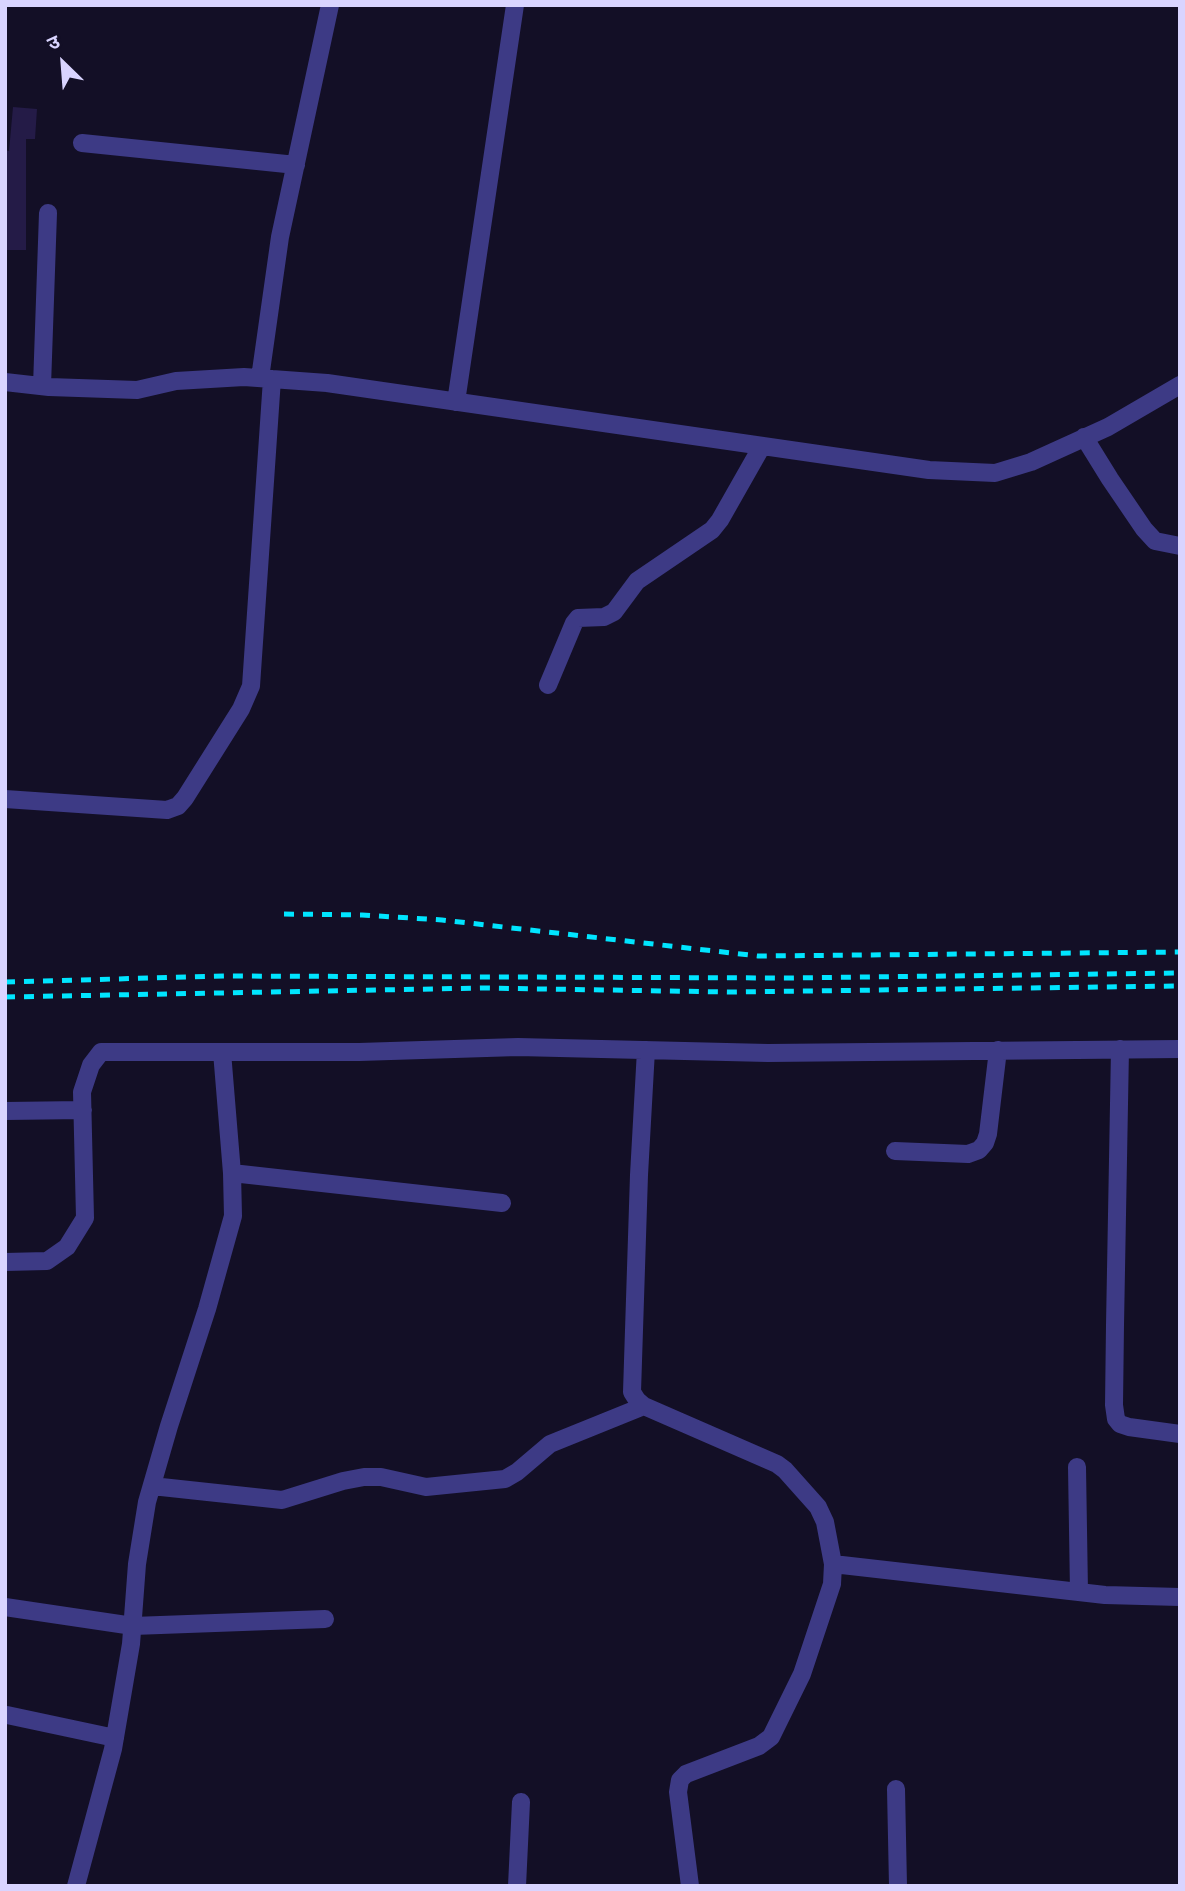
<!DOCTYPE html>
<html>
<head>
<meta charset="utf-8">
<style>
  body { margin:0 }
  #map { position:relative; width:1185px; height:1891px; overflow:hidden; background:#130f26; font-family:Overpass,"Noto Sans Devanagari",sans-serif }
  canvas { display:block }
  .frame { position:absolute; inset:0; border:7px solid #d9d4ff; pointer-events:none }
  .north { position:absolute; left:28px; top:28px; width:70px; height:70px; -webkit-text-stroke:5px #130f26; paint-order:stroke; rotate:335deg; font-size:19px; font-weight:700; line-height:28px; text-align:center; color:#d9d4ff }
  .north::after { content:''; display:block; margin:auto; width:24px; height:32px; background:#d9d4ff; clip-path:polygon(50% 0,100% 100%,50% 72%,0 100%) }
</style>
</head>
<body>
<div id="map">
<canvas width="1185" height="1891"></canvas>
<div class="frame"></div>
<div class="north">उ</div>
</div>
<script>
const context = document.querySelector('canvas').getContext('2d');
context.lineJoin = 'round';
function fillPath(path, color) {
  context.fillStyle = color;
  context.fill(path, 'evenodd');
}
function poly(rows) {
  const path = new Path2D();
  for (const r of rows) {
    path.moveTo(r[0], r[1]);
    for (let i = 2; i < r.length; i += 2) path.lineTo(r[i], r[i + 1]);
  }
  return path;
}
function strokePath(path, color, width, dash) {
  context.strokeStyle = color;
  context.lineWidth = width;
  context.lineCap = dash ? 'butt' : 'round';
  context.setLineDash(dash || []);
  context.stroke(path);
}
const building = poly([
  [13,107,37,109,35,139,26,139,26,250,6,250,5,150,9,151]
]);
const minor = poly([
  [82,143,296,165],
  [260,378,280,237,330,5],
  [5,382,49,387,137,390,176,381,244,377,327,383,929,470,995,473,1031,462,1108,427,1180,385],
  [42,386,48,213],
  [456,402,515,5],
  [1084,437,1110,479,1144,529,1155,541,1180,546],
  [548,685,574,623,578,618,604,617,614,612,637,581,712,530,720,520,762,446],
  [5,799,167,810,178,806,185,798,241,709,251,686,272,379],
  [1120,1049,1115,1325,1114,1405,1116,1419,1120,1424,1129,1427,1180,1434],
  [646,1050,639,1175,632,1392,637,1400,644,1406,777,1464,785,1470,818,1507,825,1522,833,1564,832,1584,802,1674,771,1737,759,1746,686,1774,680,1780,678,1792,690,1886],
  [5,1111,83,1110],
  [895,1151,968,1154,979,1150,985,1143,988,1134,998,1050],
  [232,1173,502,1203],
  [5,1262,47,1261,67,1247,85,1218,82,1092,91,1065,101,1052,359,1052,518,1047,768,1053,1180,1049],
  [1077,1467,1079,1592],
  [152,1486,282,1500,343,1481,364,1477,381,1477,426,1487,505,1479,517,1472,550,1444,644,1406],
  [833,1564,1105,1595,1180,1597],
  [5,1607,133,1626,325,1619],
  [7,1715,115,1738],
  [896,1789,898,1886],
  [76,1886,113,1749,131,1644,137,1564,147,1502,169,1426,207,1309,233,1216,232,1173,222,1052],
  [517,1886,521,1802]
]);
const rail = poly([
  [284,914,362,915,442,920,758,956,1180,952],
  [5,982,224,976,790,978,1180,973],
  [5,997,483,988,729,992,1180,986]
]);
fillPath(building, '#241b47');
strokePath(minor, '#3d3a85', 18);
strokePath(rail, '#00e5ff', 5, [10, 9]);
</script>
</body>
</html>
